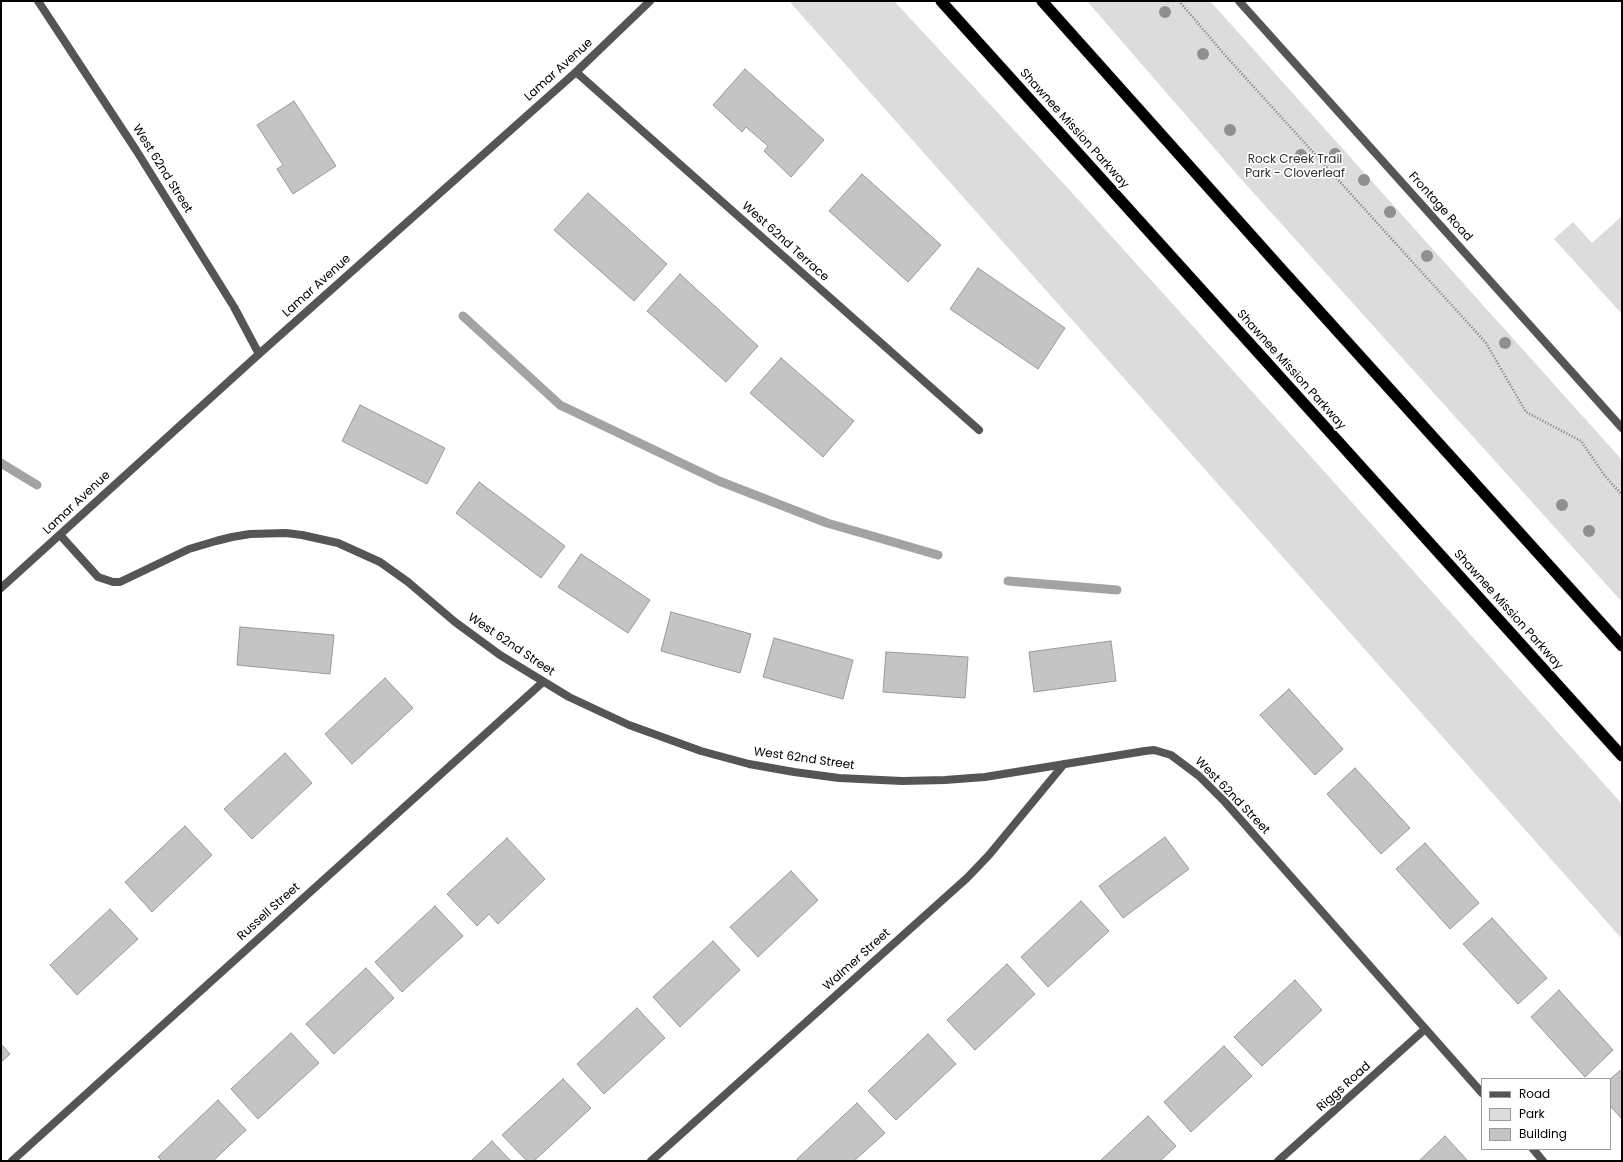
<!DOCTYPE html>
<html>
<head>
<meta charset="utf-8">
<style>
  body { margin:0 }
  #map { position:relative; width:1623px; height:1162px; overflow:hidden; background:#fff; font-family:Poppins,sans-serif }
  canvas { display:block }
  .frame { position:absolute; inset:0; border:2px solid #000; pointer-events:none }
  .legend { position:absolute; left:1481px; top:1078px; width:130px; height:72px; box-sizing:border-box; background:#fff; border:1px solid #999; margin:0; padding:5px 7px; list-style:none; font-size:12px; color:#000 }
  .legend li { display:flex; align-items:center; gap:8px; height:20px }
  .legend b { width:20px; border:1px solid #999 }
</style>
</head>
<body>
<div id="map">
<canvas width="1623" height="1162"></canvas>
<div class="frame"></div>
<ul class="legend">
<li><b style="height:5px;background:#555"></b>Road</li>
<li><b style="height:11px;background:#dcdcdc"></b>Park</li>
<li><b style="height:11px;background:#c4c4c4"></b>Building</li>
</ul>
</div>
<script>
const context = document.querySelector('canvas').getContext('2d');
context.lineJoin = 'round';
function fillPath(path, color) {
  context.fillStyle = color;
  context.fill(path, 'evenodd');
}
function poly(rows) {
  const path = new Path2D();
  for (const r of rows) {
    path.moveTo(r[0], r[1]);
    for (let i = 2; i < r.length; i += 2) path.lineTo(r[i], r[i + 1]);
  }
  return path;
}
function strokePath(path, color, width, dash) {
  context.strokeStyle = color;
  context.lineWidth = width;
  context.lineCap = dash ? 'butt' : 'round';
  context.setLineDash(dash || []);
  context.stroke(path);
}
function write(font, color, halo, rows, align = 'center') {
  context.font = font + ' Poppins,sans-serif';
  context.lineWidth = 3.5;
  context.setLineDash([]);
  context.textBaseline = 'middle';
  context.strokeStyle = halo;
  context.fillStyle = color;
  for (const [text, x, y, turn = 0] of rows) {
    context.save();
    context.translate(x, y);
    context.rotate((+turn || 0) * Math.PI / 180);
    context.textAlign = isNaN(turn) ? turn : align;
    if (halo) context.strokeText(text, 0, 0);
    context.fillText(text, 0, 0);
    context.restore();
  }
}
const green = poly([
  [789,1,894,1,1065,185,1314,460,1622,804,1622,939],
  [1087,1,1210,1,1622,460,1622,602,1241,179],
  [1622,216,1622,314,1554,239,1573,222,1592,243]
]);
const stream = poly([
  [463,316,560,405,719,481,827,523,938,555],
  [1,463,37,485],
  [1008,581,1117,590]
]);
const building = poly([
  [745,69,824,140,791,177,764,151,768,146,746,127,742,132,713,105,745,69],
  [294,101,336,166,293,194,277,169,283,165,257,125,294,101],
  [862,174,941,245,908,282,829,211,862,174],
  [588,193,667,264,634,301,554,230,588,193],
  [978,268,1065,328,1038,369,950,309,978,268],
  [680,274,758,346,726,382,647,311,680,274],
  [781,358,854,421,823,457,750,393,781,358],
  [360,405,445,448,427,484,342,441,360,405],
  [479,482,565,546,541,578,456,513,479,482],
  [581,554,650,600,628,633,558,587,581,554],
  [671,612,751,634,740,673,661,651,671,612],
  [240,627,334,635,330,674,237,665,240,627],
  [774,638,853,660,843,699,763,677,774,638],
  [1111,641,1116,681,1034,692,1029,652,1111,641],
  [886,652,968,657,965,698,883,692,886,652],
  [385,678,413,708,352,764,325,734,385,678],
  [1289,689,1343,749,1315,775,1260,715,1289,689],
  [285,753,312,783,252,839,224,809,285,753],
  [1355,768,1410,828,1381,854,1327,794,1355,768],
  [185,826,212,855,152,912,125,882,185,826],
  [1165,837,1189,869,1123,918,1099,886,1165,837],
  [507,838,545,879,498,924,489,914,477,926,447,894,507,838],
  [1425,843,1479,903,1450,929,1396,869,1425,843],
  [791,871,818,900,758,957,730,927,791,871],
  [1081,901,1109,931,1048,987,1021,957,1081,901],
  [435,906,463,936,402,992,375,962,435,906],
  [110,909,138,939,77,995,50,965,110,909],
  [1492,918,1547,978,1518,1004,1463,944,1492,918],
  [713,941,740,970,680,1027,653,997,713,941],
  [1007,964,1035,994,975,1050,947,1020,1007,964],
  [366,968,394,998,334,1054,306,1024,366,968],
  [1295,980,1322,1010,1262,1066,1234,1037,1295,980],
  [1559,990,1613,1050,1585,1077,1531,1017,1559,990],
  [637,1008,665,1038,604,1094,577,1064,637,1008],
  [291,1033,319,1063,258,1119,231,1089,291,1033],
  [928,1034,956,1064,896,1120,868,1091,928,1034],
  [1,1044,10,1054,1,1062,1,1044],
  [1224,1046,1252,1076,1191,1132,1164,1102,1224,1046],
  [1622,1069,1622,1119,1610,1106,1610,1079,1622,1069],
  [563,1079,591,1108,534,1161,527,1161,502,1135,563,1079],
  [218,1100,246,1130,213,1161,162,1161,158,1157,218,1100],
  [857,1103,885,1133,854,1161,798,1161,797,1159,857,1103],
  [1148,1116,1176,1146,1160,1161,1100,1161,1148,1116],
  [1445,1136,1468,1161,1419,1161,1445,1136],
  [492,1141,511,1161,471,1161,492,1141]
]);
const path = poly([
  [1179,1,1224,54,1486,343,1526,412,1581,441,1605,476,1622,495]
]);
const minor = poly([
  [38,1,136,150,234,307,259,354],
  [1239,1,1622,428],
  [576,72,979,430],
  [61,536,98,577,113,582,120,582,189,549,216,541,232,537,250,534,286,533,302,535,338,543,380,562,408,582,455,622,500,655,569,697,629,725,701,751,749,764,794,772,839,778,902,781,945,780,985,777,1145,751,1154,750,1171,755,1199,776,1225,802,1482,1093],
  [1533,1149,1543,1161],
  [12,1161,543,682],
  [651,1161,967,878,989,855,1064,764],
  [1278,1161,1424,1030]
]);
const tertiary = poly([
  [1,588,259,354,576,72,650,1]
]);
const trunk = poly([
  [941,1,1622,756],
  [1042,1,1284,272,1622,646]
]);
const trees = [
  [1165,12],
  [1203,54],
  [1230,130],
  [1335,154],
  [1301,155],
  [1364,180],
  [1390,212],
  [1427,256],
  [1505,343],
  [1562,505],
  [1589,531]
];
const streetNames = [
  ["Lamar Avenue",559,70,-42],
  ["Shawnee Mission Parkway",1074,129,48],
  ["West 62nd Street",162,169,58],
  ["Frontage Road",1440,207,48],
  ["West 62nd Terrace",785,242,42],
  ["Lamar Avenue",317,286,-42],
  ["Shawnee Mission Parkway",1291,370,48],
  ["Lamar Avenue",77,503,-43],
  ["Shawnee Mission Parkway",1508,610,48],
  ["West 62nd Street",511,645,34],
  ["West 62nd Street",804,759,8],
  ["West 62nd Street",1232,796,46],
  ["Russell Street",269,912,-42],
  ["Walmer Street",857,960,-42],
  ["Riggs Road",1344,1087,-42]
];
const parkNames = [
  ["Rock Creek Trail",1295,160],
  ["Park - Cloverleaf",1295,174]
];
fillPath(green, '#dcdcdc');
strokePath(stream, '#a3a3a3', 9);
fillPath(building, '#c4c4c4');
strokePath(building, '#999', 1);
strokePath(trunk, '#dbdbdb', 12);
strokePath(path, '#777', 2.5, [1, 2]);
strokePath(minor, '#555', 8);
strokePath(tertiary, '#555', 8);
strokePath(trunk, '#000', 11);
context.fillStyle = '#8f8f8f';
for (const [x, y] of trees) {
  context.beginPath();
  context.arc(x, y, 6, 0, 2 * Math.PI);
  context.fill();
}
write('12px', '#000', '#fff', streetNames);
write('12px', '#333', '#fff', parkNames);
</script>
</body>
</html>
